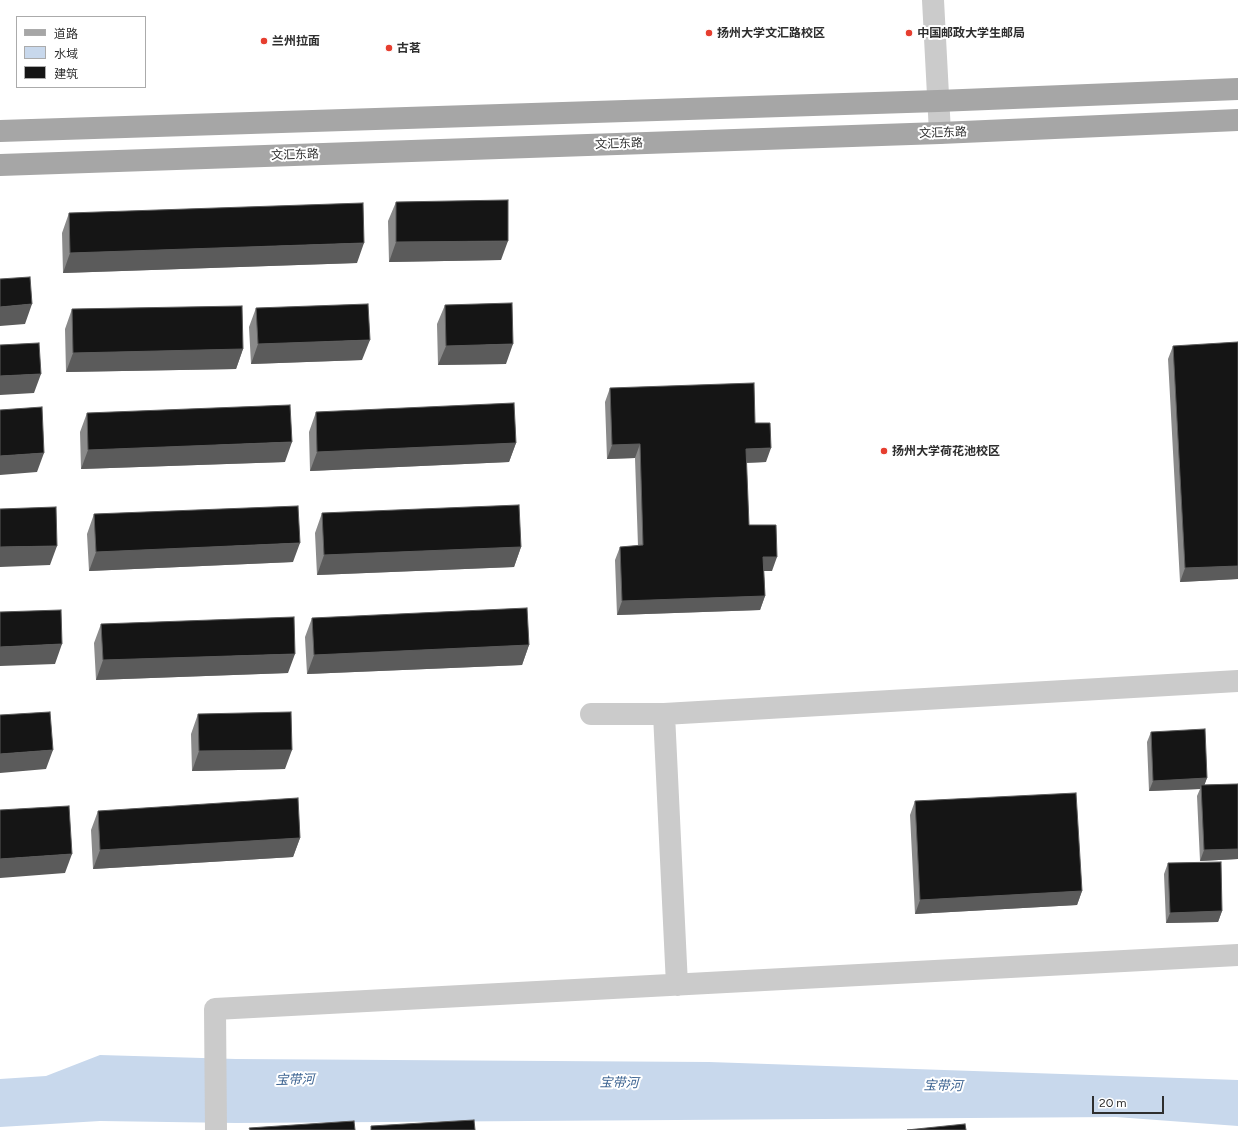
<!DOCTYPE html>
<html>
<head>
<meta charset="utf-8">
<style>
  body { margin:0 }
  #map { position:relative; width:1238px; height:1130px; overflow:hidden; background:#fff; font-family:Figtree,"Noto Sans SC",sans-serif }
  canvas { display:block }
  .legend { position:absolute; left:16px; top:16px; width:130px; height:72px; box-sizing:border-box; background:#fff; border:1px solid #ababab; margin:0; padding:5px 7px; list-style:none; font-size:12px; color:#2e2e2e }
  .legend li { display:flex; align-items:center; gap:8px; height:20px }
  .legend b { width:20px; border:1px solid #ababab }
  .scale { position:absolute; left:1092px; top:1096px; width:72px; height:18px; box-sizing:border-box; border:2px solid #2e2e2e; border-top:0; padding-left:5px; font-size:12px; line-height:14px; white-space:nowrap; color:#2e2e2e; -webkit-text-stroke:3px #fff; paint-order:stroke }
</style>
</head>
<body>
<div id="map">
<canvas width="1238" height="1130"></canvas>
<ul class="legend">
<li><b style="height:5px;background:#a6a6a6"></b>道路</li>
<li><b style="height:11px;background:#c8d8ec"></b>水域</li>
<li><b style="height:11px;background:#151515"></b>建筑</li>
</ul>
<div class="scale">20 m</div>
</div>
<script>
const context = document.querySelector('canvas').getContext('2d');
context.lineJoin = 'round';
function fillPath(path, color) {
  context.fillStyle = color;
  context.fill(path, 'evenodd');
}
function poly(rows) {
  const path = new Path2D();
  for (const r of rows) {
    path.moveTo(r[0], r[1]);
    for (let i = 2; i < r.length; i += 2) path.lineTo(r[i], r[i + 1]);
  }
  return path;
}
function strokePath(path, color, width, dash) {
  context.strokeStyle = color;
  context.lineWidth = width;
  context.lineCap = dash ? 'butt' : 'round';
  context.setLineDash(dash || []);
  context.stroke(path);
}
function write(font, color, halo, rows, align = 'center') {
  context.font = font + ' Figtree,"Noto Sans SC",sans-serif';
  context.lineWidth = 4;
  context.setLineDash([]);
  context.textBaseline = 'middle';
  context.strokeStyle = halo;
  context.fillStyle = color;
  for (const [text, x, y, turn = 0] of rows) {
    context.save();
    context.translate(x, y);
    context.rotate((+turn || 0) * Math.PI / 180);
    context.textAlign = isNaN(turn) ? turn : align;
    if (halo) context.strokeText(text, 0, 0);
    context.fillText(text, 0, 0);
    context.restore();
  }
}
const water = poly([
  [100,1055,236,1059,709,1062,1238,1080,1238,1126,1116,1117,236,1123,100,1121,0,1127,0,1079,46,1076]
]);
const minor = poly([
  [933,0,940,133],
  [591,714,664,714,1238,681],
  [664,714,677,985],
  [216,1130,215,1009,1238,955]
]);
const major = poly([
  [0,131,938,101,1238,89],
  [0,165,940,133,1238,120]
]);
const wall = poly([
  [396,202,501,260,389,262,388,221],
  [69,213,357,263,63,273,62,233],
  [445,305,506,364,438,365,437,324],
  [256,308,362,360,251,364,249,327],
  [72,309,243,349,236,369,66,372,65,329],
  [1173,346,1238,579,1180,582,1168,359],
  [610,388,755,423,766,462,746,463,749,525,772,571,764,571,765,596,760,610,617,615,615,560,620,547,638,546,635,458,607,459,605,402],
  [316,412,516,443,509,462,310,471,309,432],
  [87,413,285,462,81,469,80,432],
  [322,513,521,547,514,567,317,575,315,533],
  [94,514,293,562,89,571,87,534],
  [312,618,529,645,522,665,307,674,305,637],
  [101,624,288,673,96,680,94,643],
  [198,714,285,769,192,771,191,734],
  [1151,732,1207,778,1204,785,1238,784,1238,859,1200,861,1197,796,1200,789,1149,791,1147,742],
  [915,801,1082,891,1077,905,915,914,910,815],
  [98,811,300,838,293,857,93,869,91,830],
  [1168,863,1222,911,1218,922,1166,923,1164,874]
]);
const shadedWall = poly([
  [508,241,501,260,389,262,396,242],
  [364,243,357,263,63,273,70,253],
  [32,304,25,324,0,326,0,307],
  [370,340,362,360,251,364,258,344],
  [513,344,506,364,438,365,446,346],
  [243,349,236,369,66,372,73,353],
  [41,374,34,393,0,395,0,376],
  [292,442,285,462,81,469,88,450],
  [516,443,509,462,310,471,317,452],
  [640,444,635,458,607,459,612,445],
  [771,448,766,462,741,463,746,449],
  [44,453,37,472,0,475,0,456],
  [300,543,293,562,89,571,96,552],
  [57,546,50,565,0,567,0,547],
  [521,547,514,567,317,575,324,555],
  [763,557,777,557,772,571,758,571],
  [1238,566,1238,579,1180,582,1185,568],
  [765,596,760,610,617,615,622,601],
  [62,644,55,664,0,666,0,647],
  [529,645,522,665,307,674,314,655],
  [295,654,288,673,96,680,103,660],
  [53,750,46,769,0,773,0,754],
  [292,750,285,769,192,771,199,751],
  [1207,778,1203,789,1201,785,1200,789,1149,791,1153,781],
  [300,838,293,857,93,869,100,850],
  [1238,849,1238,859,1200,861,1204,850],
  [72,854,65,873,0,878,0,859],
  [1082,891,1077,905,915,914,920,900],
  [1222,911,1218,922,1166,923,1170,913]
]);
const building = poly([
  [508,200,508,241,396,242,396,202,508,200],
  [363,203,364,243,70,253,69,213,363,203],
  [30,277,32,304,0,307,0,279,30,277],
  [512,303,513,344,446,346,445,305,512,303],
  [368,304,370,340,258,344,256,308,368,304],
  [242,306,243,349,73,353,72,309,242,306],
  [1238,342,1238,566,1185,568,1173,346,1238,342],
  [39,343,41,374,0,376,0,345,39,343],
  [754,383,755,423,770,423,771,448,746,449,749,525,776,525,777,557,763,557,765,596,622,601,620,547,643,545,640,444,612,445,610,388,754,383],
  [514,403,516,443,317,452,316,412,514,403],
  [290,405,292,442,88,450,87,413,290,405],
  [42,407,44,453,0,456,0,410,42,407],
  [519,505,521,547,324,555,322,513,519,505],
  [298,506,300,543,96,552,94,514,298,506],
  [56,507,57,546,0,547,0,509,56,507],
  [527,608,529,645,314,655,312,618,527,608],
  [61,610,62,644,0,647,0,612,61,610],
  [294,617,295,654,103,660,101,624,294,617],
  [50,712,53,750,0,754,0,715,50,712],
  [291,712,292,750,199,751,198,714,291,712],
  [1205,729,1207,778,1153,781,1151,732,1205,729],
  [1238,784,1238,849,1204,850,1201,785,1238,784],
  [1076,793,1082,891,920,900,915,801,1076,793],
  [298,798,300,838,100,850,98,811,298,798],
  [69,806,72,854,0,859,0,810,69,806],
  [1221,862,1222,911,1170,913,1168,863,1221,862],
  [474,1120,475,1130,371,1130,371,1126,474,1120],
  [354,1121,355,1130,250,1130,249,1128,354,1121],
  [965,1124,966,1130,907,1130,965,1124]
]);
const markers = [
  [709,33,4,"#e63e2f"],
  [909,33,4,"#e63e2f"],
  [264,41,4,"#e63e2f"],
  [389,48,4,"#e63e2f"],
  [884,451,4,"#e63e2f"]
];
const poiNames = [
  ["扬州大学文汇路校区",717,33],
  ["中国邮政大学生邮局",917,33],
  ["兰州拉面",272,41],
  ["古茗",397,48],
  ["扬州大学荷花池校区",892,451]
];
const streetNames = [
  ["文汇东路",943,133,-2],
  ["文汇东路",619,144,-2],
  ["文汇东路",295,155,-2]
];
const waterNames = [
  ["宝带河",295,1080,-1],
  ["宝带河",619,1083,1],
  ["宝带河",943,1086,1]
];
fillPath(water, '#c8d8ec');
strokePath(minor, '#cbcbcb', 22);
strokePath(major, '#a6a6a6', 22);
fillPath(wall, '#8a8a8a');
fillPath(shadedWall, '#5b5b5b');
fillPath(building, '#151515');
strokePath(building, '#5b5b5b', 1);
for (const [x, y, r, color] of markers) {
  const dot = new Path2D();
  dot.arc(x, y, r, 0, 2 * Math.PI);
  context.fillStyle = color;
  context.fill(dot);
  strokePath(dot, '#fff', 1.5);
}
write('bold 12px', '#2e2e2e', '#fff', poiNames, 'left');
write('12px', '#2e2e2e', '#fff', streetNames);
write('italic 13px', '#3c6391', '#fff', waterNames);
</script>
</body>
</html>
